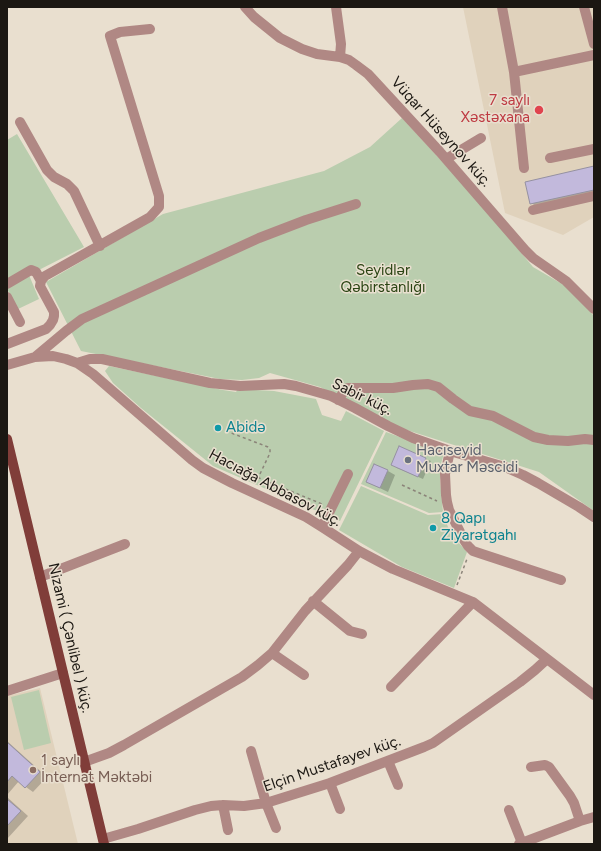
<!DOCTYPE html>
<html>
<head>
<meta charset="utf-8">
<style>
  body { margin:0 }
  #map { position:relative; width:601px; height:851px; overflow:hidden; background:#e9dfcf; font-family:Figtree,sans-serif }
  canvas { display:block }
  .frame { position:absolute; inset:0; border:8px solid #1b1712; pointer-events:none }
</style>
</head>
<body>
<div id="map">
<canvas width="601" height="851"></canvas>
<div class="frame"></div>
</div>
<script>
const context = document.querySelector('canvas').getContext('2d');
context.lineJoin = 'round';
function fillPath(path, color) {
  context.fillStyle = color;
  context.fill(path, 'evenodd');
}
function poly(rows) {
  const path = new Path2D();
  for (const r of rows) {
    path.moveTo(r[0], r[1]);
    for (let i = 2; i < r.length; i += 2) path.lineTo(r[i], r[i + 1]);
  }
  return path;
}
function strokePath(path, color, width, dash) {
  context.strokeStyle = color;
  context.lineWidth = width;
  context.lineCap = dash ? 'butt' : 'round';
  context.setLineDash(dash || []);
  context.stroke(path);
}
function write(font, color, halo, rows, align = 'center') {
  context.font = font + ' Figtree,sans-serif';
  context.lineWidth = 3;
  context.setLineDash([]);
  context.textBaseline = 'middle';
  context.strokeStyle = halo;
  context.fillStyle = color;
  for (const [text, x, y, turn = 0] of rows) {
    context.save();
    context.translate(x, y);
    context.rotate((+turn || 0) * Math.PI / 180);
    context.textAlign = isNaN(turn) ? turn : align;
    if (halo) context.strokeText(text, 0, 0);
    context.fillText(text, 0, 0);
    context.restore();
  }
}
const built = poly([
  [463,7,594,7,594,217,563,235,505,213],
  [40,688,78,844,7,844,7,696]
]);
const green = poly([
  [402,118,473,195,533,267,569,288,594,316,594,511,539,472,391,425,320,387,270,373,259,378,242,380,220,379,81,351,46,282,163,214,324,171,370,147],
  [17,134,84,247,29,275,39,299,18,309,7,289,7,140],
  [109,366,223,390,236,392,238,389,274,391,316,399,322,415,341,421,346,411,384,431,340,521,213,466,141,408,113,383,105,371],
  [386,432,444,453,441,464,440,480,443,512,429,513,361,484],
  [361,486,428,515,443,514,448,527,458,542,467,552,454,588,402,567,339,530],
  [39,690,51,743,24,750,11,697]
]);
const shadow = poly([
  [594,168,594,198,542,210,531,203],
  [426,459,431,461,423,479,397,468],
  [388,471,395,475,388,492,367,482],
  [7,741,47,777,33,792,26,787,19,781,7,795],
  [7,797,28,816,7,839]
]);
const building = poly([
  [594,166,594,190,530,204,525,182,594,166],
  [399,446,426,458,418,477,391,465,399,446],
  [374,464,388,470,380,488,366,482,374,464],
  [7,742,40,772,25,788,12,776,7,782,7,742],
  [7,799,21,811,7,826,7,799]
]);
const path = poly([
  [226,431,268,447,270,449,270,453,259,476,259,478,322,504],
  [422,467,437,469],
  [402,485,437,501],
  [457,585,467,559]
]);
const minor = poly([
  [245,7,254,17,280,38,302,49,317,54,340,57,349,60,356,65,368,74,440,152,525,250,533,258,566,281,594,309],
  [336,7,341,44,340,57],
  [502,7,514,72,524,168],
  [584,7,594,44],
  [514,72,594,55],
  [20,122,47,170,54,177,67,184,74,191,100,246],
  [550,158,594,149],
  [446,159,481,138],
  [533,210,594,196],
  [7,284,31,270,36,272,41,281],
  [7,297,20,322],
  [7,344,46,329,50,325,53,320,54,316,54,312,40,286,41,281,45,276,150,217,159,207,159,196,110,36,120,32,150,29],
  [35,357,66,331,82,319,259,238,306,220,356,204],
  [77,363,90,359,102,359,210,383,240,386,284,384,296,386,331,396,355,408,388,426,413,438,450,451,505,467,523,475,538,483,579,507,594,517],
  [7,365,35,357,53,356,66,359,77,363,93,374,192,460,203,468,232,483,306,517,322,527,359,551,393,569,473,602,594,695],
  [338,400,345,390,348,388,393,388,413,385,428,384,438,387,453,399,470,411,493,416,534,437,548,440,568,441,585,439,594,440],
  [450,451,445,474,446,495,447,502,449,510,464,540,468,546,473,551,482,554,561,580],
  [322,527,348,474],
  [40,577,125,544],
  [313,601,350,631,362,634],
  [272,653,304,675],
  [391,687,473,602],
  [7,691,63,673],
  [251,751,266,803,276,828],
  [388,761,398,785],
  [84,762,109,753,124,745,242,677,258,665,272,653,305,611,348,565,359,551],
  [531,767,545,765,549,767,570,796,574,803,580,821],
  [330,783,340,809],
  [223,805,228,830],
  [509,810,522,843],
  [103,839,138,829,195,810,211,806,223,805,244,806,266,803,330,783,424,747,433,743,520,682,535,670,547,659],
  [519,844,580,821,594,817]
]);
const major = poly([
  [7,439,104,844]
]);
const markers = [
  [539,110,5,"#e0444e"],
  [218,428,4,"#0f9aa8"],
  [408,460,4,"#6b7280"],
  [433,528,4,"#0f9aa8"],
  [33,770,4,"#8d6e63"]
];
const healthNames = [
  ["7 saylı",530,101],
  ["Xəstəxana",530,118]
];
const streetNames = [
  ["Vüqar Hüseynov küç.",441,132,48],
  ["Sabir küç.",362,397,26],
  ["Hacıağa Abbasov küç.",275,488,28],
  ["Nizami ( Çənlibel ) küç.",70,638,77],
  ["Elçin Mustafayev küç.",332,764,-19]
];
const parkNames = [
  ["Seyidlər",383,271],
  ["Qəbirstanlığı",383,288]
];
const cultureNames = [
  ["Abidə",226,428],
  ["8 Qapı",441,519],
  ["Ziyarətgahı",441,536]
];
const worshipNames = [
  ["Hacıseyid",416,451],
  ["Muxtar Məscidi",416,468]
];
const educationNames = [
  ["1 saylı",41,761],
  ["İnternat Məktəbi",41,778]
];
fillPath(built, '#e0d2bc');
fillPath(green, '#bacdae');
fillPath(shadow, '#0003');
fillPath(building, '#c2b9dc');
strokePath(building, '#9591a1', 1);
strokePath(path, '#8b8479', 1.5, [3, 3]);
strokePath(minor, '#b08884', 10);
strokePath(major, '#803d39', 10);
for (const [x, y, r, color] of markers) {
  const dot = new Path2D();
  dot.arc(x, y, r, 0, 2 * Math.PI);
  context.fillStyle = color;
  context.fill(dot);
  strokePath(dot, '#e9dfcf', 1.5);
}
write('15px', '#be3a42', '#e9dfcf', healthNames, 'right');
write('15px', '#1b1712', '#e9dfcf', streetNames);
write('15px', '#2a4413', '#e9dfcf', parkNames);
write('15px', '#0d838f', '#e9dfcf', cultureNames, 'left');
write('15px', '#5b616d', '#e9dfcf', worshipNames, 'left');
write('15px', '#785e54', '#e9dfcf', educationNames, 'left');
</script>
</body>
</html>
